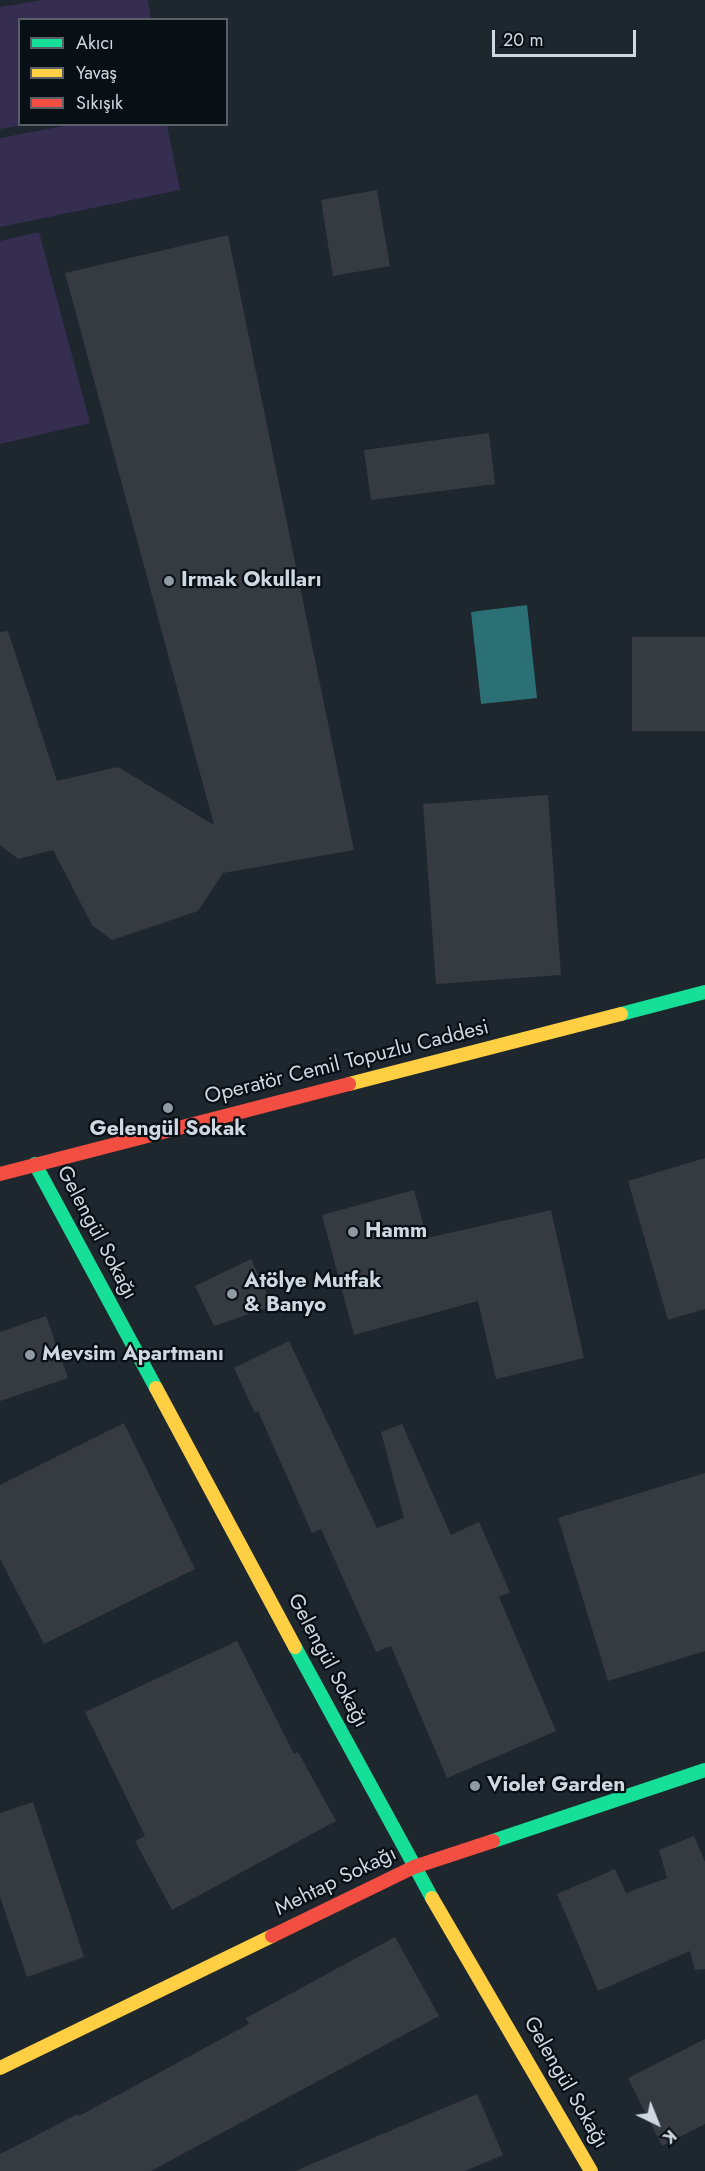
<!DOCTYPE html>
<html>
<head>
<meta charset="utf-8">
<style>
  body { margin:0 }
  #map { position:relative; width:705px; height:2171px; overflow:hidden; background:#1e262e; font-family:Jost,sans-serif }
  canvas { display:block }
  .legend { position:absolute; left:18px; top:18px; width:210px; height:108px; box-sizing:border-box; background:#080f15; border:2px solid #585f67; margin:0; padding:8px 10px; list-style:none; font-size:18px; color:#cfd8e1 }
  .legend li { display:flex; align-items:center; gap:12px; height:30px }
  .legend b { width:30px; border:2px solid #585f67 }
  .north { position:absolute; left:627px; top:2093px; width:60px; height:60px; -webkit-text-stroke:4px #080f15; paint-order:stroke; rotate:137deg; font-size:16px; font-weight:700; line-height:24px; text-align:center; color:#cfd8e1 }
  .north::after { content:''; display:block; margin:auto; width:21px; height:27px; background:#cfd8e1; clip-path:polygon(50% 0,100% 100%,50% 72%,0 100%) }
  .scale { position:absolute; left:492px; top:30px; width:144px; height:27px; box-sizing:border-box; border:3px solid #cfd8e1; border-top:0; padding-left:8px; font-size:18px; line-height:21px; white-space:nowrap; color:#cfd8e1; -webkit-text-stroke:4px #080f15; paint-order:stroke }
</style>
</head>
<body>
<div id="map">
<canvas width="705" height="2171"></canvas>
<ul class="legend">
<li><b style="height:8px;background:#16e098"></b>Akıcı</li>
<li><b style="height:8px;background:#ffcf43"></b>Yavaş</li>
<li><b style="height:8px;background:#f24e42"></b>Sıkışık</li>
</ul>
<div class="north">K</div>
<div class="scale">20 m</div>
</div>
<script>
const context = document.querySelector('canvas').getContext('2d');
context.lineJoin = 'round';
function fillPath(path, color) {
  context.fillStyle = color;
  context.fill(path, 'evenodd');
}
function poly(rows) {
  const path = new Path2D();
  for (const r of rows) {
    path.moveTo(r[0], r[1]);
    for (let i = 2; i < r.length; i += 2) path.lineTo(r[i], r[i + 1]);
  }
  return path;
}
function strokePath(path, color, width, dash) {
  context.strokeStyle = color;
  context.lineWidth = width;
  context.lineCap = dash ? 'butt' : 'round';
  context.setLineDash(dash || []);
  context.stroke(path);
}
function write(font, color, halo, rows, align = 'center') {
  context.font = font + ' Jost,sans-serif';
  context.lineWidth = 4.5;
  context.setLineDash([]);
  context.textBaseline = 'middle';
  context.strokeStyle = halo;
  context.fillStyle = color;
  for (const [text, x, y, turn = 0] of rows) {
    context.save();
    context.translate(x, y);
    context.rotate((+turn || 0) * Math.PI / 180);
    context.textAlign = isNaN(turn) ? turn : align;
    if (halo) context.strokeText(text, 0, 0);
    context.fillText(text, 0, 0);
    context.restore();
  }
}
const green = poly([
  [42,0,148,0,151,19,20,20,20,124,24,125,0,129,0,7],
  [74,124,167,125,180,190,0,227,0,138],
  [39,232,90,423,0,444,0,241]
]);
const water = poly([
  [527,605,537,698,481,704,471,612]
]);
const building = poly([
  [377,190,390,266,333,276,321,200],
  [228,235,354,850,223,873,198,911,112,940,92,925,53,850,18,859,0,845,0,632,8,631,57,781,118,767,214,825,65,273],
  [489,433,495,484,371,500,364,450],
  [632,637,705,637,705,731,632,731],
  [548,795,561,975,436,984,423,804],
  [705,1158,705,1309,668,1320,628,1181],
  [414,1190,427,1238,551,1210,584,1358,496,1379,478,1301,354,1335,322,1215],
  [251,1259,273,1306,214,1326,195,1286],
  [46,1316,68,1378,0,1401,0,1332],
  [289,1341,377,1528,404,1518,381,1432,402,1424,451,1535,479,1522,510,1592,499,1597,556,1731,447,1778,391,1646,376,1652,321,1529,312,1533,258,1411,255,1413,234,1368],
  [124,1423,195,1569,44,1644,0,1559,0,1485],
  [705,1473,705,1651,608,1681,558,1518],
  [237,1641,294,1754,298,1752,336,1821,172,1910,135,1841,145,1836,85,1712],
  [33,1802,84,1957,27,1977,0,1897,0,1813],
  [694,1836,705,1862,705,1969,695,1970,690,1951,598,1991,557,1894,615,1869,626,1893,667,1878,659,1850],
  [395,1937,439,2016,151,2171,0,2171,0,2154,78,2114,79,2116,249,2024,246,2018],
  [705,2039,705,2124,662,2146,628,2078],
  [477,2094,503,2155,465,2171,295,2171]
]);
const fast = poly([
  [621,1014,705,992],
  [35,1164,156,1388],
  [295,1647,432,1898],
  [493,1841,705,1770]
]);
const slow = poly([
  [349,1084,621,1014],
  [156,1388,295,1647],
  [432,1898,591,2171],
  [0,2068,272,1936]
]);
const jam = poly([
  [0,1174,349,1084],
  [272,1936,414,1867,493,1841]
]);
const markers = [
  [169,581,6,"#919aa2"],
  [168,1108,6,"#919aa2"],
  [353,1232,6,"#919aa2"],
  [232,1294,6,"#919aa2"],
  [30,1355,6,"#919aa2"],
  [475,1786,6,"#919aa2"]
];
const poiNames = [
  ["Irmak Okulları",181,581],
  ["Gelengül Sokak",168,1130,"center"],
  ["Hamm",365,1232],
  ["Atölye Mutfak",244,1282],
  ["& Banyo",244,1306],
  ["Mevsim Apartmanı",42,1355],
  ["Violet Garden",487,1786]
];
const streetNames = [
  ["Operatör Cemil Topuzlu Caddesi",347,1063,-14],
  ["Gelengül Sokağı",96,1233,62],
  ["Gelengül Sokağı",327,1661,62],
  ["Mehtap Sokağı",336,1882,-26],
  ["Gelengül Sokağı",565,2083,60]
];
fillPath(green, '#352e51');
fillPath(water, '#2b7074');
fillPath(building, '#363b42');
strokePath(fast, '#16e098', 14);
strokePath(slow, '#ffcf43', 14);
strokePath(jam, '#f24e42', 14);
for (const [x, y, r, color] of markers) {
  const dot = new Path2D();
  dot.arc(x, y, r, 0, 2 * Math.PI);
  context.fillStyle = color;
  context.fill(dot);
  strokePath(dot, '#080f15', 2);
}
write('bold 21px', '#cfd8e1', '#080f15', poiNames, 'left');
write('21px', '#cfd8e1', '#080f15', streetNames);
</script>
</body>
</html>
